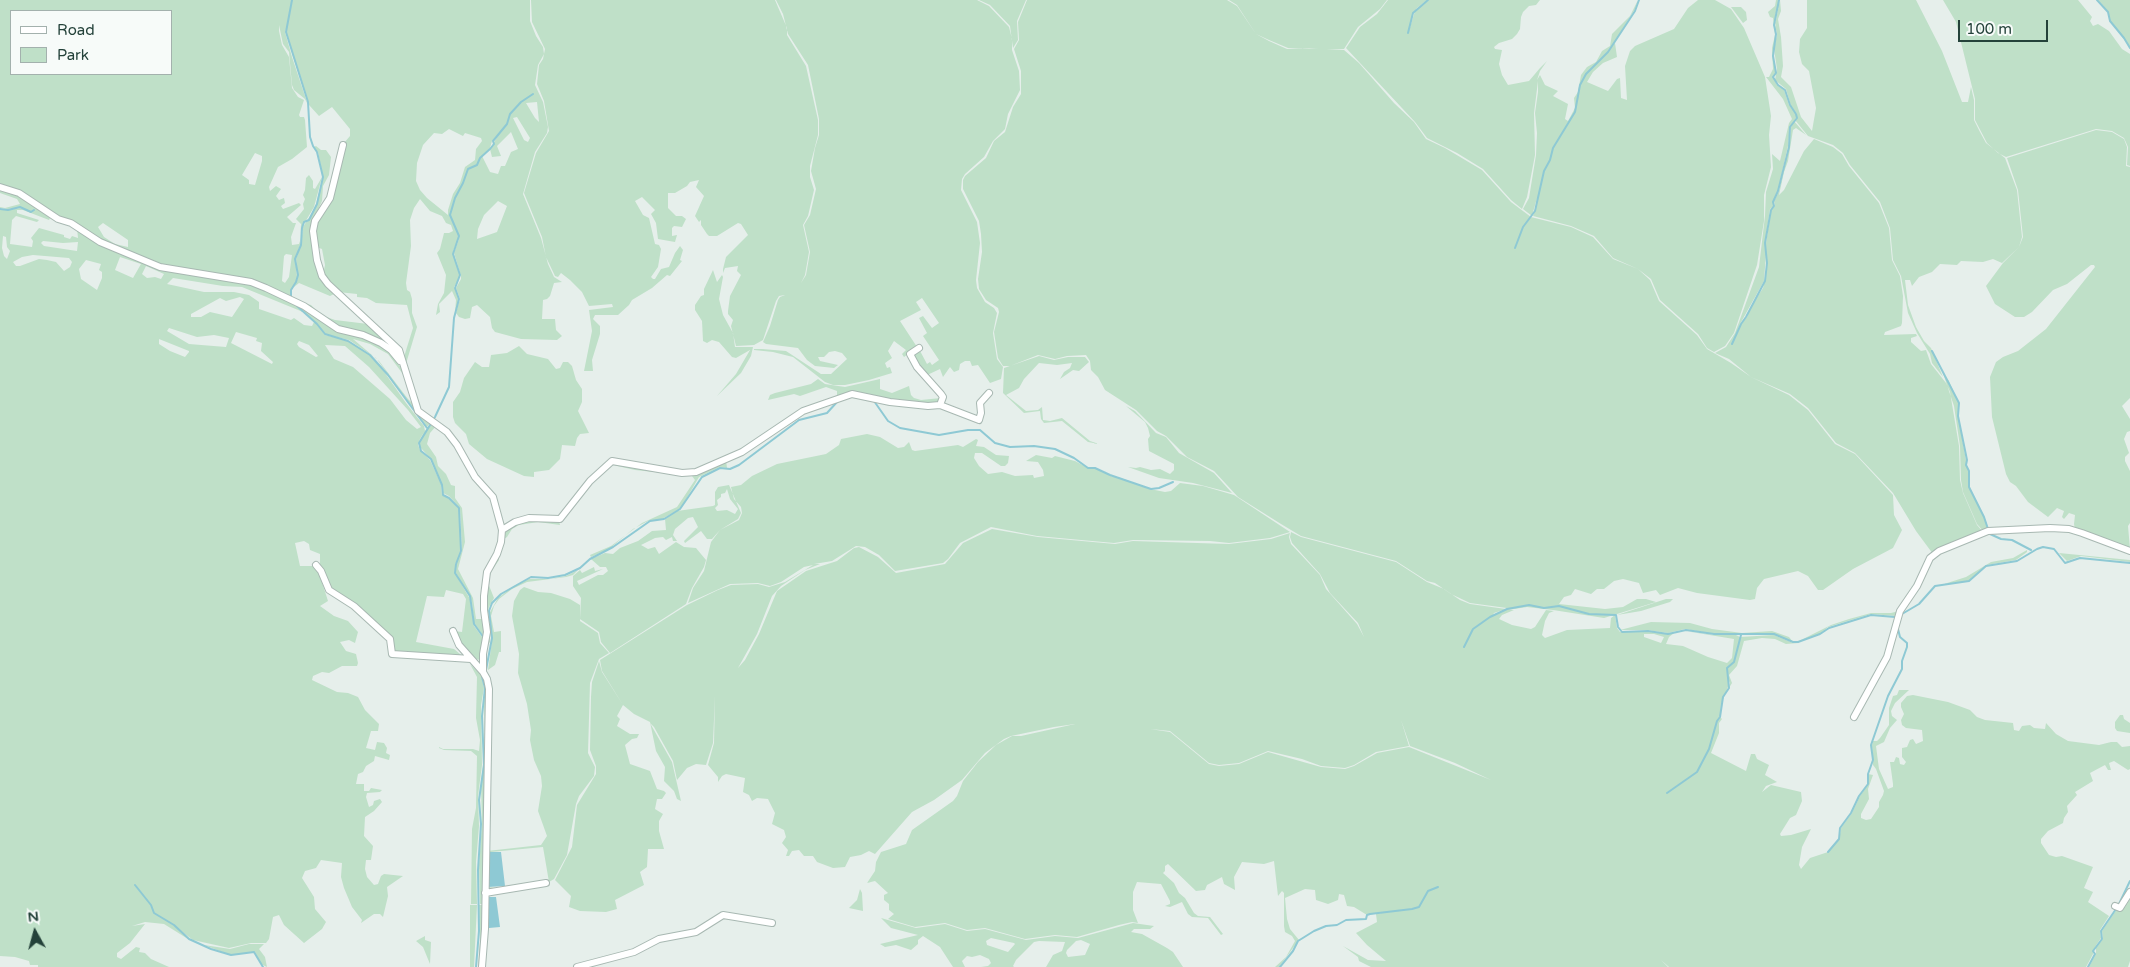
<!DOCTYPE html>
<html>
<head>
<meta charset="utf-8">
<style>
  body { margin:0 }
  #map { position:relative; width:2130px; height:967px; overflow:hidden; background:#e6efeb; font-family:"Varela Round",sans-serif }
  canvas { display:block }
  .legend { position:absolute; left:10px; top:10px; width:162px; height:65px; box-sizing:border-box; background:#f7fbf9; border:1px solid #a3b1ad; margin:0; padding:6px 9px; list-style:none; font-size:15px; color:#24423a }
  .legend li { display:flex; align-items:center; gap:10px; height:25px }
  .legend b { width:25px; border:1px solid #a3b1ad }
  .north { position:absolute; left:10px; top:907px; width:50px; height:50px; -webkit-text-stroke:4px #f7fbf9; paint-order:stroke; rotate:353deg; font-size:14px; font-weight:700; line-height:20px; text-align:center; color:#24423a }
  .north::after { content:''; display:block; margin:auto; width:18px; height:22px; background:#24423a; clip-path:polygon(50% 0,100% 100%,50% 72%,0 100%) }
  .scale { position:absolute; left:1958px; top:20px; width:90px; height:22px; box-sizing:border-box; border:2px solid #24423a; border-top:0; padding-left:6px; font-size:15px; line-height:18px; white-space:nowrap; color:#24423a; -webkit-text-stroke:4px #f7fbf9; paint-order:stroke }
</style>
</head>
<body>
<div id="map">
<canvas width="2130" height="967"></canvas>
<ul class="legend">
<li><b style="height:6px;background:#fff"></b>Road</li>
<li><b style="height:14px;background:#bfe0c8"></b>Park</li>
</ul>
<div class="north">N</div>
<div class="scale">100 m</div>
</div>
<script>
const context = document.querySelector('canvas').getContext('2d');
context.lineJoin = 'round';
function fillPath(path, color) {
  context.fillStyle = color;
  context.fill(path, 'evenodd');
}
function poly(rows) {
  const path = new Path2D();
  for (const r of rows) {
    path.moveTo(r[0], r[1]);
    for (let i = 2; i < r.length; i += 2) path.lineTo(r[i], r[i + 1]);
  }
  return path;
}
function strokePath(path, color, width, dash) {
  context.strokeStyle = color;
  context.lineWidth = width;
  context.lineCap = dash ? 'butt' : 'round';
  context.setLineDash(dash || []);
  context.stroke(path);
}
const green = poly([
  [0,0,530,0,530,21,536,36,543,47,544,54,538,65,535,85,543,102,548,127,547,133,535,152,523,194,541,238,548,264,554,277,562,282,554,283,550,296,547,299,543,300,542,319,555,319,556,330,562,336,557,340,521,339,495,332,492,328,490,317,477,305,472,307,470,318,465,319,459,317,456,313,460,299,456,288,461,279,461,276,454,253,459,239,458,233,458,239,453,251,460,277,454,287,459,298,458,306,455,313,456,300,452,291,439,304,440,312,436,315,438,304,444,293,446,275,437,253,440,249,444,233,449,233,453,231,451,225,446,223,442,216,430,211,420,199,414,208,410,220,411,246,406,283,407,290,410,292,412,299,412,313,417,327,405,367,403,360,413,328,407,305,376,303,367,298,357,297,357,294,338,292,323,275,325,265,322,249,316,247,315,228,328,204,344,143,350,136,350,129,332,107,319,116,309,105,293,57,286,32,287,26,285,32,292,57,308,105,305,99,294,90,292,85,289,52,283,44,279,25,279,31,282,45,289,57,292,88,298,97,304,100,299,115,300,117,304,117,305,120,307,147,292,159,278,167,269,187,270,191,276,186,281,189,276,196,279,200,284,198,285,203,281,206,283,209,299,203,301,205,287,217,293,223,296,223,291,237,292,245,299,244,300,241,301,224,296,219,304,209,303,204,305,199,303,195,305,190,306,178,309,175,313,181,313,188,315,189,322,177,314,207,301,229,300,245,295,259,297,276,296,282,291,291,291,299,252,282,169,268,127,252,58,219,38,204,0,186],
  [11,11,171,11,171,74,11,74],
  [537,102,539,122,535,118,526,103],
  [517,117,530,138,528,142,524,140,513,118],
  [449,129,463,136,465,133,481,138,482,141,476,149,475,160,465,167,460,183,453,194,448,210,448,215,427,198,420,190,416,181,417,163,423,145,434,133,442,134],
  [500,132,490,149,492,157,501,156,497,146,511,132,518,149,511,152,505,166,501,166,498,174,490,172,482,156,490,148,492,141],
  [255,153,262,156,262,161,255,185,249,184,249,180,242,175],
  [498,201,507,206,497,232,477,239,478,229,484,215],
  [103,223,128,240,128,247,115,244,104,237,98,227],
  [286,254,292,255,289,277,285,283,282,281,284,256],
  [531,0,775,0,787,28,787,35,806,66,818,120,818,135,810,166,810,177,814,190,808,216,803,225,809,252,805,275,801,283,806,275,810,252,804,225,810,215,816,189,811,171,815,148,819,135,819,119,808,65,788,34,783,14,776,0,977,0,989,6,1009,27,1012,39,1012,50,1019,71,1020,90,1008,114,1005,129,993,141,984,157,965,174,962,179,961,190,977,222,980,243,976,280,977,288,985,302,994,308,997,313,993,333,997,359,1003,367,1001,379,990,383,978,365,972,366,970,361,965,361,960,364,959,370,954,372,950,367,943,377,940,369,925,376,911,354,919,349,927,364,930,362,932,365,939,360,923,336,927,333,919,318,923,316,932,328,939,323,922,298,916,302,921,310,900,321,917,347,904,357,902,354,906,350,894,341,888,351,892,358,885,363,887,368,890,367,892,373,869,380,845,385,833,385,825,382,793,357,773,352,754,350,754,349,762,349,786,351,821,374,831,374,847,359,842,353,835,351,829,352,824,357,818,357,820,361,838,365,834,368,815,366,807,360,798,348,766,344,763,342,770,326,778,300,780,297,785,295,779,296,776,301,763,340,754,345,736,346,731,326,733,320,728,314,728,311,730,296,741,275,737,271,738,266,725,268,723,273,723,269,726,257,748,235,741,224,738,223,717,236,709,236,707,234,701,225,701,220,699,222,695,216,704,196,696,187,699,180,690,182,687,186,675,193,668,193,668,208,676,216,682,216,686,219,682,227,674,226,672,228,672,236,677,235,675,242,658,239,656,223,651,214,655,210,642,197,635,201,643,215,649,218,655,244,659,245,661,249,658,267,651,277,653,279,655,279,661,269,669,267,675,253,680,246,683,250,680,260,682,261,670,276,667,275,652,288,632,300,629,305,618,315,595,315,593,319,600,326,600,334,592,360,593,371,584,371,592,331,589,310,613,307,612,304,589,306,582,292,570,280,561,273,558,277,555,276,546,257,542,237,524,193,536,153,549,131,544,101,537,84,539,65,543,59,545,49,532,22],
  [979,0,1026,0,1017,21,1018,40,1013,48,1010,26,990,5],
  [1027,0,1227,0,1237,6,1256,34,1269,41,1287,49,1309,48,1344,50,1359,63,1394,103,1414,122,1426,139,1445,148,1482,170,1511,202,1531,217,1571,227,1593,237,1613,259,1638,269,1650,280,1659,301,1697,335,1707,349,1731,363,1751,377,1789,395,1808,410,1835,444,1855,454,1893,495,1894,515,1902,530,1893,548,1853,569,1823,590,1818,590,1808,576,1798,571,1764,579,1757,588,1755,599,1750,600,1697,593,1678,588,1660,595,1656,590,1643,593,1639,583,1623,579,1614,581,1604,589,1597,589,1591,594,1575,589,1571,595,1564,597,1559,604,1605,609,1623,607,1637,599,1646,599,1656,602,1604,618,1553,610,1527,607,1514,609,1470,603,1451,594,1435,583,1427,581,1396,561,1301,536,1281,524,1238,497,1214,471,1187,457,1166,436,1157,431,1136,410,1105,390,1098,377,1091,370,1090,361,1086,355,1067,356,1055,359,1038,355,1010,366,1003,366,998,358,994,332,999,312,998,308,986,300,979,289,978,279,982,252,981,234,979,221,963,189,963,180,965,176,986,158,994,141,1005,132,1013,107,1021,94,1021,71,1014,49,1019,40,1018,22],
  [1229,0,1387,0,1380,9,1358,27,1344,49,1288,48,1269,40,1256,34,1237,5],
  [1388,0,1427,0,1417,8,1413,14,1408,34,1415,11,1429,0,1540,0,1536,5,1529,6,1523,12,1521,17,1520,29,1517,34,1512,39,1499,43,1494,47,1495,49,1502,50,1499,64,1502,75,1508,85,1529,81,1540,68,1547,61,1540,71,1537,80,1540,75,1545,85,1558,91,1553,96,1568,104,1565,119,1568,121,1575,108,1574,98,1578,92,1581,75,1587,67,1596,62,1602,51,1610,46,1612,34,1630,16,1638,0,1635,9,1612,46,1596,65,1615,43,1617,57,1603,63,1593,72,1587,82,1608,91,1617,79,1620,78,1621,98,1627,100,1625,66,1630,51,1635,46,1674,29,1688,8,1698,0,1715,0,1731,9,1744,28,1765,77,1771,116,1769,135,1771,167,1764,195,1764,221,1757,265,1734,333,1725,346,1714,352,1707,348,1698,334,1660,300,1651,279,1638,269,1613,258,1594,236,1571,226,1533,216,1535,211,1537,198,1532,216,1523,209,1529,198,1536,155,1537,133,1535,113,1538,92,1538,81,1534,113,1535,155,1527,197,1522,209,1511,200,1483,169,1457,153,1427,138,1415,122,1346,48,1360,27,1377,14],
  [1776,0,1778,0,1779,6,1775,15,1776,34,1773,56,1776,73,1773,77,1777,85,1784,90,1789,105,1796,114,1796,118,1790,127,1788,146,1778,190,1773,201,1774,206,1770,209,1765,243,1766,250,1766,243,1771,210,1775,206,1774,201,1779,191,1789,147,1791,127,1794,121,1806,135,1796,128,1793,130,1788,161,1784,172,1779,195,1784,190,1804,151,1814,139,1833,147,1842,154,1849,166,1879,203,1889,228,1892,260,1900,276,1903,296,1902,323,1901,326,1885,332,1884,335,1916,334,1917,336,1911,338,1911,342,1921,351,1926,350,1931,364,1946,383,1950,392,1959,446,1960,480,1963,493,1977,525,1983,532,1933,554,1916,531,1893,493,1855,453,1836,443,1808,408,1790,394,1751,377,1729,359,1715,353,1726,347,1735,333,1759,267,1765,216,1766,192,1773,169,1772,154,1780,161,1789,123,1792,119,1783,99,1766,77,1769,77,1773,69,1772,48,1775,35,1773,18,1770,17,1768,12,1775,6],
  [1766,254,1767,263,1765,281,1763,288,1750,308,1747,317,1741,324,1732,344,1740,324,1764,281],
  [1780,0,1781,11,1778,19,1781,37,1783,66,1781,77,1791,87,1801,117,1812,131,1816,108,1809,71,1802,64,1799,52,1800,39,1807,28,1807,0,1916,0,1942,51,1962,102,1968,102,1971,87,1974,100,1974,120,1980,132,1986,143,2005,158,2017,190,2022,237,2019,247,2002,263,1993,259,1983,262,1961,261,1957,265,1940,264,1932,272,1919,277,1912,286,1910,280,1905,280,1908,305,1916,327,1924,341,1931,348,1943,377,1932,363,1930,354,1917,333,1908,313,1901,276,1893,260,1890,228,1880,202,1850,165,1843,153,1833,145,1808,136,1795,120,1797,119,1797,114,1791,106,1786,89,1775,80,1777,69,1774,49,1777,34,1775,25],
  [1943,0,2078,0,2092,17,2090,21,2093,26,2098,24,2109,31,2122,49,2130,54,2130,166,2127,165,2128,147,2124,138,2112,131,2096,129,2006,157,1998,153,1987,143,1975,120,1975,99,1956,22],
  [2098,0,2130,0,2130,47,2110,21,2108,11],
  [1731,7,1741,7,1746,12,1747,20,1743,23],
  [2096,130,2112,132,2124,139,2127,147,2126,166,2130,167,2130,398,2122,406,2130,419,2130,431,2127,432,2124,439,2129,453,2125,457,2125,461,2130,471,2130,523,2128,526,2130,549,2075,529,2074,524,2075,515,2069,513,2064,519,2062,517,2064,511,2057,508,2048,517,2028,502,2016,486,2010,482,2006,474,1992,417,1990,377,1996,362,2003,357,2018,351,2046,329,2095,267,2094,265,2091,265,2067,284,2053,290,2032,312,2024,317,2015,317,1995,304,1986,286,2003,263,2019,247,2023,237,2018,190,2007,158],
  [316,146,321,150,326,150,331,157,329,175,323,186,322,201,310,228,320,275,327,288,336,293,330,296,299,283,294,287,298,278,296,259,301,245,303,227,315,208,323,177,318,152,314,147],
  [0,190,16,194,50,218,49,220,23,210,17,210,17,213,39,220,37,222,16,216,12,220,10,244,32,247,33,241,31,238,39,228,64,235,64,237,70,239,72,236,78,238,77,228,127,254,217,280,252,284,294,303,303,312,242,287,223,286,173,278,167,284,204,292,234,292,249,295,259,302,259,309,291,320,294,318,304,325,312,326,314,322,296,304,332,328,380,345,394,358,405,373,405,377,388,354,370,344,353,339,379,361,408,399,431,422,427,427,407,402,396,385,376,358,349,340,325,334,317,323,325,335,349,341,370,355,378,363,406,403,424,426,425,431,432,422,437,425,430,433,427,444,436,457,438,466,446,474,451,485,455,486,455,498,462,508,465,542,458,569,473,598,476,619,483,619,485,638,474,623,472,602,456,573,456,563,462,551,460,508,449,496,443,493,442,484,431,459,420,447,419,442,424,432,420,439,418,445,420,450,430,460,441,484,442,495,450,499,459,509,461,545,459,558,455,564,455,573,470,599,474,626,485,641,480,660,471,658,460,645,454,631,462,632,466,599,463,594,446,590,444,597,427,596,416,642,454,649,466,659,397,654,394,650,393,640,330,588,320,567,320,554,310,550,309,544,304,541,295,543,300,566,313,566,319,573,328,601,320,606,334,616,348,621,358,632,355,643,349,640,340,642,346,651,356,654,358,663,357,666,342,666,329,673,322,672,313,676,312,680,337,692,348,693,358,697,365,710,379,724,378,731,371,731,366,748,375,750,377,742,384,743,387,748,386,753,390,755,389,760,375,756,374,761,366,766,363,772,358,774,356,784,364,784,364,791,369,791,371,788,382,790,380,792,367,793,366,797,369,807,373,805,374,801,380,799,382,802,374,811,365,817,364,836,373,846,371,860,366,860,365,869,367,877,374,885,378,884,381,876,384,874,403,876,387,887,388,896,383,917,380,914,374,914,361,923,362,920,352,907,344,888,341,877,342,863,321,860,316,868,305,871,302,878,314,897,315,909,326,922,322,929,304,943,284,925,279,915,273,917,269,939,266,943,251,943,229,948,193,940,181,931,188,939,164,924,145,922,132,926,145,924,130,943,117,953,117,957,121,959,136,947,140,948,139,952,145,953,151,959,169,967,38,967,38,965,30,965,29,961,15,957,0,956,0,209,8,210,20,208,30,211,20,207,8,209,0,208,0,207,5,208,20,204,17,199,0,193],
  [3,236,6,237,7,247,10,251,7,259,4,256,2,248],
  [43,241,63,243,78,242,77,251,44,246,41,243],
  [33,255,69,258,72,262,70,267,64,271,56,262,47,260,39,259,20,266,16,266,13,262,22,257],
  [120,257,141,264,133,278,115,270],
  [86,260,101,264,99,270,102,272,102,278,97,290,81,279,79,269],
  [146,266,164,274,161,279,155,277,147,278,142,274],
  [240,297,244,299,232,317,210,312,201,317,191,317,191,314,220,298,226,301],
  [169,328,197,337,214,335,229,338,226,347,189,344,167,331],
  [236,332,257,338,256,341,262,343,261,351,273,362,272,364,231,343],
  [159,339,189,351,189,352,185,357,170,351,159,344],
  [299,341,309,345,318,356,316,357,299,347,297,344],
  [325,345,345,346,369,367,408,410,421,427,417,429,406,420,390,399,353,367,334,359],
  [713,270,717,282,722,275,723,277,719,299,723,315,733,333,735,347,753,347,751,356,741,373,717,396,736,374,750,350,736,358,732,357,719,342,712,340,707,343,703,341,702,321,695,310,695,305,701,296,704,295,704,289],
  [303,303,311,305,321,315,335,320,368,324,389,342,391,349,345,331],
  [519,346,527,354,548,359,556,369,560,368,563,362,568,362,572,366,576,380,582,389,582,402,578,411,589,433,580,434,577,438,575,446,562,445,560,459,549,470,534,472,534,477,524,476,487,459,469,444,466,434,455,423,453,417,453,402,460,392,464,378,475,362,482,367,489,367,491,355,507,353],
  [1039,356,1054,360,1068,357,1085,357,1089,362,1079,371,1073,370,1060,379,1064,372,1070,368,1072,363,1057,365,1039,363,1024,379,1019,388,1006,395,1026,411,1038,410,1042,407,1043,420,1050,421,1062,418,1090,441,1099,444,1088,442,1062,421,1044,423,1041,419,1040,411,1024,413,1003,393,1004,368],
  [1943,373,1949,381,1959,404,1958,416,1968,471,1968,485,1986,521,1988,531,1984,532,1977,524,1963,492,1961,480,1960,446,1954,406],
  [818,379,825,384,845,387,880,379,880,389,892,393,909,386,911,395,914,398,921,400,941,398,936,404,890,400,869,395,837,398,837,391,826,387,800,396,794,394,768,400,770,395,775,393,811,384],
  [1126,406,1135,411,1156,433,1166,437,1179,453,1214,473,1232,493,1193,483,1159,478,1128,467,1136,468,1140,467,1151,470,1160,469,1170,474,1174,470,1174,464,1149,451,1148,439,1150,436,1148,428,1145,422],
  [867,434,880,437,898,448,904,447,909,442,912,450,915,451,958,445,963,447,976,439,978,440,976,446,984,447,996,455,1009,456,1008,463,1005,466,1001,466,982,453,975,453,974,458,979,466,988,474,1002,472,1015,476,1033,475,1034,478,1044,476,1043,470,1038,462,1026,461,1036,455,1052,458,1055,456,1075,461,1090,469,1098,469,1113,477,1118,477,1150,489,1165,492,1171,491,1180,483,1203,486,1234,495,1290,532,1270,538,1229,543,1210,541,1133,540,1114,543,1037,536,991,527,960,543,948,559,943,563,895,571,879,555,865,547,856,546,832,561,814,564,820,564,805,570,781,586,772,596,757,634,738,668,745,660,759,634,777,591,806,571,837,561,854,548,859,547,878,557,896,573,945,564,963,543,992,529,1038,537,1115,544,1133,541,1229,544,1271,539,1290,533,1289,537,1291,544,1320,575,1326,589,1357,624,1364,637,1358,623,1330,593,1320,574,1292,543,1290,537,1291,532,1301,537,1396,562,1427,582,1444,589,1460,600,1470,604,1506,609,1494,613,1493,615,1508,609,1514,610,1502,615,1499,619,1512,625,1531,629,1535,627,1546,610,1554,611,1549,613,1545,621,1542,635,1545,638,1567,630,1610,628,1611,618,1615,615,1617,628,1620,632,1648,631,1668,634,1674,633,1669,637,1666,644,1683,646,1708,657,1727,663,1732,658,1734,639,1685,631,1714,635,1734,634,1740,637,1774,635,1793,643,1799,643,1786,644,1775,639,1762,638,1744,641,1737,666,1729,675,1732,683,1729,688,1730,683,1728,679,1728,687,1721,704,1720,717,1722,719,1719,723,1719,733,1711,753,1746,771,1751,754,1755,754,1757,759,1769,765,1765,775,1777,782,1766,786,1762,792,1771,785,1801,792,1802,801,1796,815,1790,818,1780,834,1781,836,1791,835,1811,829,1802,847,1799,865,1801,869,1810,858,1828,852,1839,840,1841,828,1852,813,1860,796,1867,786,1868,774,1873,775,1868,789,1869,799,1861,814,1861,818,1866,820,1871,819,1879,807,1879,802,1883,795,1884,791,1876,769,1873,765,1872,745,1873,741,1877,741,1880,738,1889,725,1889,708,1893,696,1897,695,1899,690,1909,690,1895,703,1891,711,1892,716,1897,720,1890,728,1884,742,1876,746,1879,769,1888,789,1893,787,1893,784,1890,762,1894,762,1896,757,1899,758,1900,764,1904,765,1906,762,1902,757,1902,748,1907,747,1910,740,1913,739,1916,744,1923,741,1922,730,1906,728,1902,725,1901,720,1904,714,1901,707,1901,703,1907,696,1913,695,1948,702,1970,710,1977,717,1985,720,2013,723,2014,730,2019,731,2022,726,2030,725,2034,728,2045,729,2046,723,2056,734,2068,741,2099,745,2111,742,2117,742,2122,747,2130,746,2130,769,2128,770,2114,761,2109,763,2111,770,2108,770,2105,765,2090,773,2093,781,2075,792,2077,795,2067,806,2068,812,2064,818,2063,823,2048,831,2041,839,2041,843,2049,855,2056,857,2062,856,2093,867,2084,888,2093,892,2088,902,2109,916,2100,930,2101,938,2095,947,2093,954,2086,967,1669,967,1661,960,1668,967,1371,967,1359,961,1358,957,1343,946,1368,960,1386,961,1367,945,1356,933,1377,922,1376,914,1387,912,1367,915,1354,907,1347,906,1344,895,1339,894,1338,900,1328,904,1316,900,1315,890,1305,889,1285,898,1287,919,1290,929,1299,940,1279,967,1275,967,1286,957,1295,941,1292,936,1285,932,1284,926,1284,893,1282,891,1278,896,1274,861,1264,864,1242,862,1234,877,1235,890,1224,884,1222,877,1207,885,1205,890,1196,891,1168,864,1165,866,1165,871,1163,873,1174,883,1179,893,1185,898,1194,913,1198,916,1210,917,1223,934,1221,935,1208,918,1192,917,1188,914,1182,902,1170,907,1165,906,1170,904,1170,901,1161,884,1137,882,1133,892,1133,910,1138,923,1132,922,1119,925,1077,937,1055,935,1025,939,985,928,967,930,945,923,915,927,888,919,894,914,889,910,889,904,884,900,884,895,888,893,875,881,867,883,875,871,876,862,881,852,906,844,912,830,953,801,957,796,963,781,978,762,996,745,1012,736,1021,736,1075,724,1054,727,1011,736,1004,739,985,753,962,780,934,800,912,812,875,854,869,851,861,855,850,857,845,867,833,868,817,862,813,856,804,856,799,850,792,851,789,856,786,856,788,850,782,843,786,837,784,830,772,824,775,813,768,799,757,798,752,801,749,795,743,792,745,778,726,774,722,776,718,782,718,777,708,765,714,743,715,696,713,743,706,765,696,764,687,768,677,780,673,761,654,727,650,723,672,762,681,801,677,799,674,791,664,781,665,767,656,751,650,722,634,714,623,705,602,671,600,660,687,605,718,590,731,585,758,584,769,587,785,582,813,565,804,567,781,582,770,586,758,583,730,584,688,603,693,588,704,571,711,542,720,530,739,520,742,513,741,507,734,499,731,487,741,485,752,476,777,464,826,454,839,445,841,439],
  [1644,634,1654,634,1664,637,1661,643,1644,637],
  [1401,720,1410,746,1455,763,1491,780,1409,747,1377,753,1354,766,1345,769,1321,767,1268,752,1239,764,1219,766,1209,764,1170,732,1150,729,1170,731,1209,763,1219,765,1239,763,1268,751,1302,759,1321,766,1345,768,1354,765,1376,752,1409,746],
  [726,460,727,468,720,467,699,477,681,508,662,519,648,521,633,529,609,549,591,557,590,555,611,546,642,523,677,507,695,480,692,476,635,470,613,465,615,464,683,474],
  [729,485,741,513,738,519,720,530,712,539,707,539,701,531,685,543,684,541,698,527,693,517,688,518,675,529,673,535,677,541,673,541,672,537,666,540,663,537,655,538,641,545,648,549,655,547,659,554,676,542,684,547,696,548,706,560,704,567,692,588,686,604,610,653,601,642,599,632,580,619,581,598,573,586,573,576,580,570,582,573,594,567,595,571,603,569,577,581,579,585,598,575,603,575,608,571,606,567,600,567,591,559,605,553,613,554,620,548,638,541,652,531,666,530,665,519,677,511,713,506,715,505,715,492,718,487],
  [727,489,730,499,738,509,735,514,727,510,717,511,715,508,718,505,717,500,721,497,721,494,725,493],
  [527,520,559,521,560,525,538,522,519,525,512,529,507,537,504,539,505,533,512,526],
  [2027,550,2027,552,2016,560,1987,565,1969,581,1944,584,1966,577,1991,562,2013,558],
  [2059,553,2130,560,2130,562,2081,556,2067,561],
  [499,555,499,560,491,572,488,583,494,598,489,607,488,612,490,643,487,640,485,618,489,572],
  [578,570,573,575,566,577,527,582,512,589,499,599,494,606,491,616,494,632,501,631,501,652,499,652,495,665,488,670,492,641,489,614,498,598,514,586,529,579,550,579,566,576],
  [524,587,538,592,551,593,570,599,580,605,580,621,598,633,600,643,609,653,599,659,590,683,588,753,595,767,594,776,579,796,576,804,567,855,554,879,549,882,543,847,491,852,488,887,496,888,487,889,487,851,541,845,547,836,538,811,542,786,541,776,534,760,530,740,531,730,527,704,518,673,519,654,512,616,514,601,520,590],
  [1666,599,1673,599,1670,602,1641,611,1617,615],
  [1899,611,1896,616,1871,614,1828,627,1820,634,1797,642,1831,625,1849,619,1871,613,1891,613],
  [1651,622,1690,623,1712,629,1742,633,1772,631,1789,637,1793,642,1774,634,1714,634,1685,629,1668,633,1647,630,1620,630],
  [599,661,602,672,623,705,617,716,620,719,617,726,630,734,639,734,637,738,632,739,625,745,630,764,650,771,657,789,664,791,666,793,662,799,657,799,655,809,663,814,659,821,659,831,664,849,648,849,647,867,640,872,644,885,615,900,617,909,606,912,580,911,569,907,571,896,555,880,572,847,577,805,596,774,596,766,590,750,591,697,592,682],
  [470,664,481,675,484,688,481,705,482,765,478,796,479,826,476,862,477,904,471,904,472,829,476,808,477,756,471,751,444,750,439,748,439,747,443,749,473,749,479,751,480,740,476,718,477,677],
  [486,680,484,904,480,904,479,865,482,823,481,782,485,752,484,701],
  [2120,715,2123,715,2124,719,2130,723,2130,733,2117,731,2115,728,2115,722],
  [860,889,862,893,863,911,849,908,857,900],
  [2130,899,2130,961,2128,967,2089,967,2096,954,2096,947,2103,939,2102,931,2117,909,2125,907],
  [470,905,477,905,474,967,470,967],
  [479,905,484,905,480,967,478,967,480,940],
  [881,918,916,928,945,924,967,931,985,929,1026,940,1055,936,1078,938,1133,923,1154,926,1150,929,1134,929,1131,932,1142,934,1167,948,1173,952,1183,967,1046,967,1053,955,1062,951,1065,942,1039,941,1034,942,1016,960,1013,966,1014,967,981,967,988,966,991,963,989,959,980,955,972,957,967,956,962,961,965,967,953,967,940,947,923,936,918,940,918,944,911,950,896,945,885,947,880,944,918,935,891,928],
  [991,938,1014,943,1015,944,1008,952,987,945,986,941],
  [1081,940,1090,944,1085,955,1068,957,1066,953,1067,950,1076,941],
  [425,936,425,940,431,942,430,964,423,947,416,941],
  [249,944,264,944,259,949,265,957,267,967,261,964,255,952,231,955,204,945,230,949]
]);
const water = poly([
  [490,852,501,852,505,886,488,887],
  [489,897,496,897,500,927,489,928]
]);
const stream = poly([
  [2097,0,2108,12,2110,21,2124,38,2130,48],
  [1408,33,1413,13,1428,0],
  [0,209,8,210,20,207,31,212,34,210],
  [1515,248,1523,227,1535,211,1544,171,1550,160,1553,148,1575,112,1580,85,1586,74,1608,52,1635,11,1639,0],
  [291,298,291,290,296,282,298,275,295,259,301,245,302,228,304,222,309,220,317,204,323,177,317,152,313,146,310,137,308,102,286,32,292,0],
  [297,306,317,324,325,334,348,341,370,355,388,375,427,428],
  [1732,344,1741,324,1746,317,1765,281,1767,263,1765,243,1771,210,1774,206,1773,202,1778,191,1789,147,1790,127,1797,118,1796,114,1790,105,1785,90,1778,85,1773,77,1776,73,1773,56,1776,34,1774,25,1779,0],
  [1932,351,1959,403,1958,416,1967,460,1966,465,1969,471,1969,487,1984,517,1988,529],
  [874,401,888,421,900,428,939,435,968,430,980,430,995,443,1010,447,1034,446,1055,449,1074,458,1088,468,1095,468,1110,475,1151,489,1159,488,1173,482],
  [1990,534,2001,539,2012,540,2031,550],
  [1902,614,1919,604,1935,586,1969,581,1986,566,2017,561,2037,549,2043,547,2054,549,2065,563,2080,558,2130,563],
  [484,638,474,624,470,596,455,573,456,564,461,551,459,508,449,498,443,495,442,485,431,459,421,451,419,443,435,417,449,387,454,318,459,299,455,288,460,275,453,254,459,236,450,215,455,198,463,183,468,169,477,165,480,158,490,149,494,144,493,141,507,124,510,114,521,102,533,94],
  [1464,647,1473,629,1490,617,1507,609,1529,605,1544,608,1559,606,1589,614,1616,615,1618,627,1622,632,1648,631,1668,634,1686,630,1714,634,1774,634,1793,642,1798,642,1820,634,1829,628,1871,615,1895,617],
  [486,670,492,638,489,611,492,603,501,594,531,577,548,578,565,575,580,568,590,559,613,547,650,521,664,519,680,509,702,477,720,468,730,469,739,465,799,420,827,413,837,402],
  [1667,793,1697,772,1709,749,1717,721,1720,717,1723,697,1729,688,1727,668,1734,662,1741,635],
  [1828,852,1839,839,1840,828,1851,813,1859,796,1868,784,1868,774,1873,760,1871,745,1888,696,1902,669,1902,661,1907,647,1907,643,1900,637,1898,629],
  [135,885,151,905,154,913,174,925,189,939,211,949,231,955,254,952,263,967],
  [2119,904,2130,881],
  [476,967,479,931,478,870,481,824,479,800,484,765,482,716,485,688,482,677],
  [1280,967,1293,951,1298,941,1314,931,1326,926,1337,925,1346,920,1366,919,1367,915,1370,914,1412,909,1419,907,1428,891,1438,887],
  [2088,967,2095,954,2093,951,2102,939,2101,931,2116,909]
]);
const street = poly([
  [343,145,330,198,315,221,313,231,317,260,322,276,328,284,399,350,418,411,447,432,457,445,475,477,493,497,502,530,501,542,497,554,487,572,484,596,484,610,487,632,483,654,483,672,487,679,489,689,485,929,482,967],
  [0,187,19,193,58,219,71,223,100,242,160,267,251,282,266,288,304,306,338,329,363,335,381,343,391,350,400,361],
  [940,405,979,420,981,413,980,403,989,393],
  [502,530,515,522,529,518,560,519,590,481,612,461,682,473,696,472,742,452,803,411,852,394,890,402,928,406,940,405,943,397,941,394,917,367,910,354,919,348],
  [316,565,321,571,329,590,354,606,390,639,392,654,471,659],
  [453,631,459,645,483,672],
  [1854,717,1887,657,1900,611,1917,586,1930,558,1939,551,1988,531,2050,528,2069,529,2082,533,2130,551],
  [485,893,546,883],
  [2115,906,2120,908,2130,892],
  [577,967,634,952,659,939,696,932,723,915,772,923]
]);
fillPath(green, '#bfe0c8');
fillPath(water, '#8ec9d4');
strokePath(stream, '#8ec9d4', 2);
strokePath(street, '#a8b8b2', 8);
strokePath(street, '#fff', 6);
</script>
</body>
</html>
